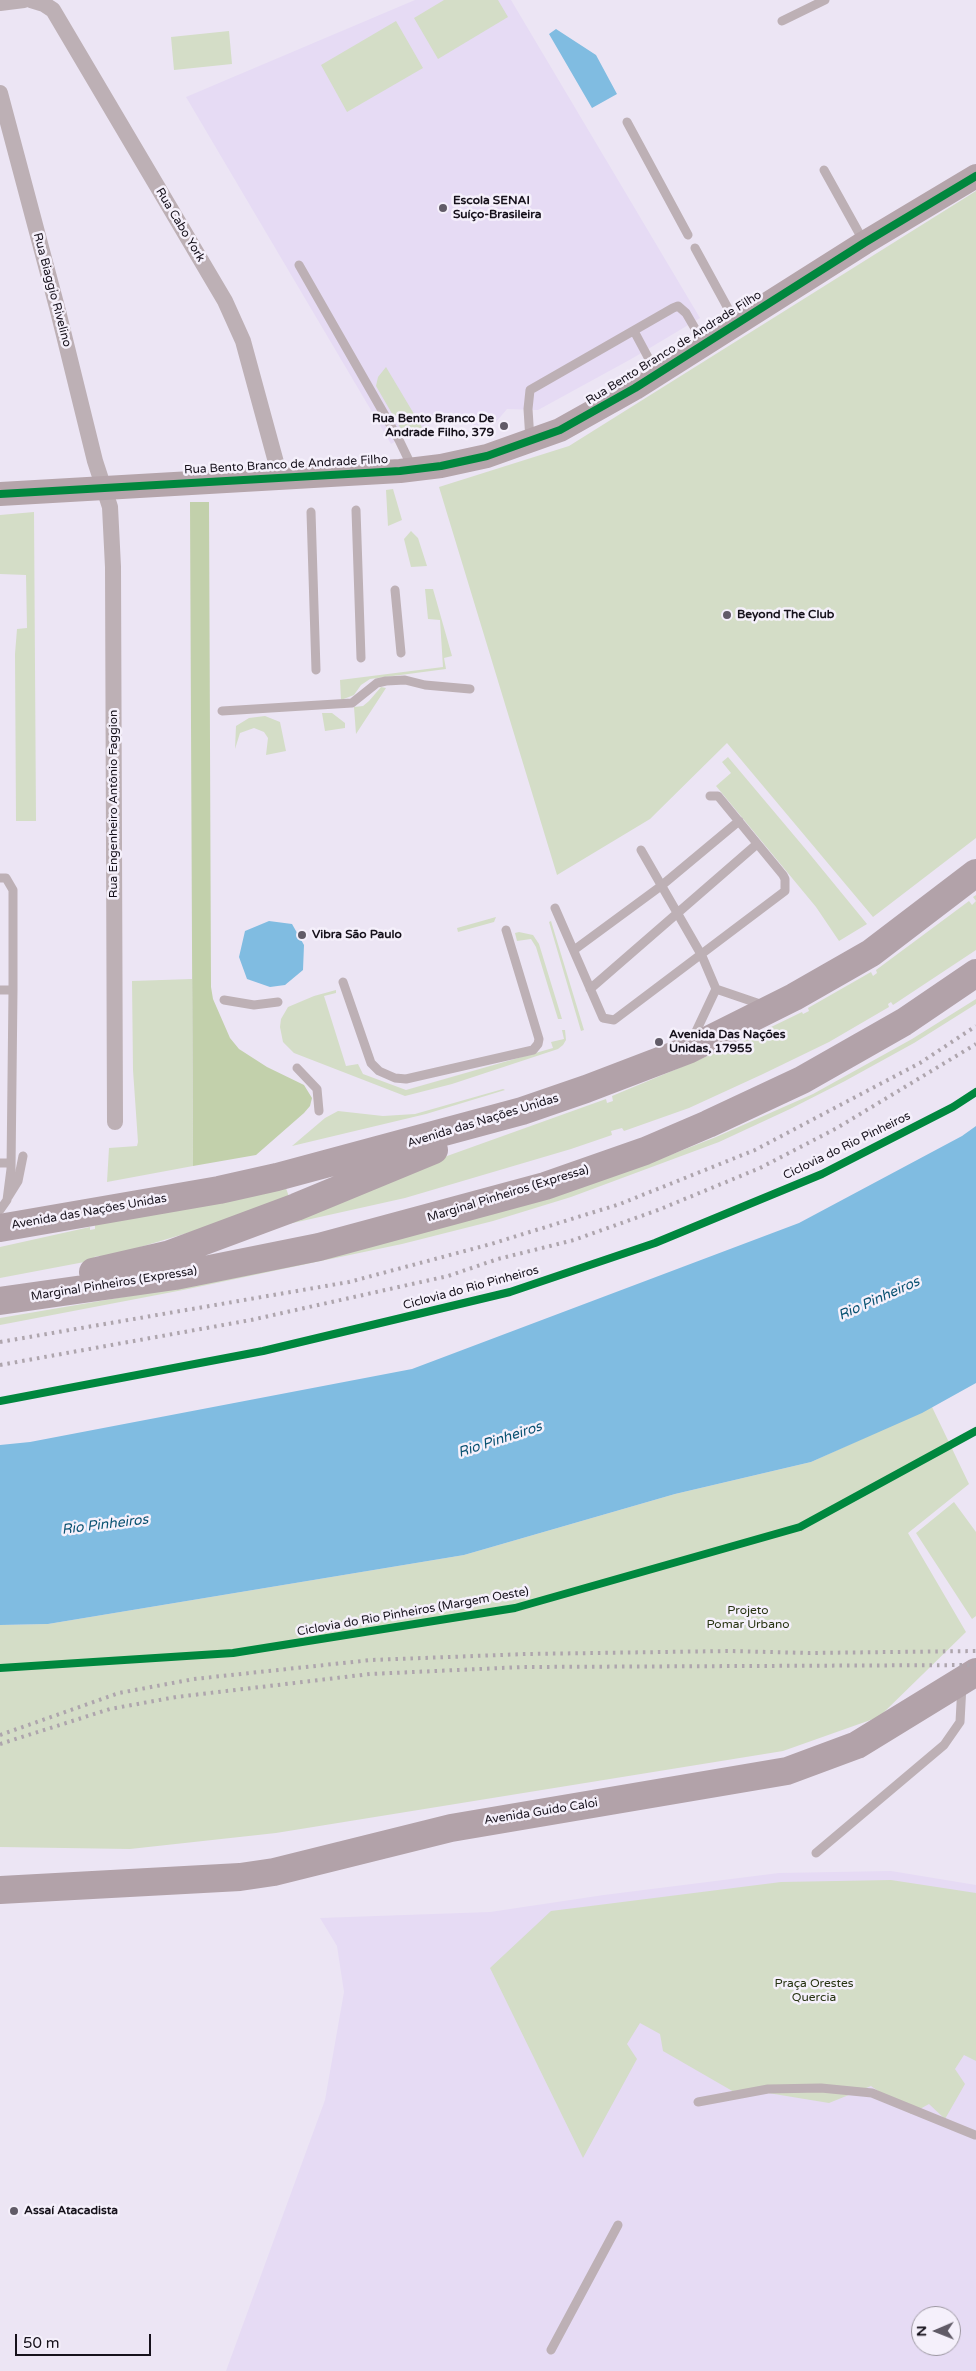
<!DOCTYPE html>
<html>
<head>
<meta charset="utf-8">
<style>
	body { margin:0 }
	#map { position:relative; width:976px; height:2371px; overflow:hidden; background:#ece5f4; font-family:"Varela Round",sans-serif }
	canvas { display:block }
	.north { position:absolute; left:911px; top:2306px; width:50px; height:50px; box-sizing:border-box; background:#f5f0fb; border:1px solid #9c97a1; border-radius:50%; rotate:269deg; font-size:14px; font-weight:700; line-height:20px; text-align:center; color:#16111b }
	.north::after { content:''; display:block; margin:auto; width:18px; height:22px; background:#615b67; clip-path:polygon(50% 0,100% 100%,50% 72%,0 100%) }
	.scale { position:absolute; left:15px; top:2334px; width:136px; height:22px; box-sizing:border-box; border:2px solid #16111b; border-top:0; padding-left:6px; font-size:15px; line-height:18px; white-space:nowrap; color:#16111b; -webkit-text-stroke:4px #f5f0fb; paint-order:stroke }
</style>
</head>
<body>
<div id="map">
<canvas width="976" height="2371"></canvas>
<div class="north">N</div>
<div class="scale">50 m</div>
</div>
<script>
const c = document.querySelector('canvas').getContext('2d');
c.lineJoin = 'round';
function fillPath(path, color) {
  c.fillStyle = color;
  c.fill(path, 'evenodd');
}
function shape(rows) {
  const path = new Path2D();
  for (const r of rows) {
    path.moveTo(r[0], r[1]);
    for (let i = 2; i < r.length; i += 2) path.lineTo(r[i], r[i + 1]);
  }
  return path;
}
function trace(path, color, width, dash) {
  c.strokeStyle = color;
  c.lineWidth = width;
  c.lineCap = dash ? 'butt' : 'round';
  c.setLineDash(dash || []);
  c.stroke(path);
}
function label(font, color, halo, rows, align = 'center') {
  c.font = font + ' "Varela Round",sans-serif';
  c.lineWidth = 5;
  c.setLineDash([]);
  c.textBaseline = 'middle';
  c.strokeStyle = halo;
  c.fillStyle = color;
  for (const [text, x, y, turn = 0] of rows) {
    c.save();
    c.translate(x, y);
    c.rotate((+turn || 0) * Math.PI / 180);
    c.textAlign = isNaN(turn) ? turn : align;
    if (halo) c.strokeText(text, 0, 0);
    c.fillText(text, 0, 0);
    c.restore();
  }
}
const built = shape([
	[415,0,511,0,700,318,633,358,538,410,507,409,496,422,484,426,471,425,451,412,420,431,418,429,391,444,186,97],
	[891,1871,976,1885,976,2371,226,2371,325,2100,344,1992,337,1946,320,1918,490,1912,604,1895,779,1873],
	[921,2316,951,2316,951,2346,921,2346]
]);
const green = shape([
	[444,0,498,0,508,17,438,59,414,18],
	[396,21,423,68,347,112,321,65],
	[229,31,232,64,174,70,171,37],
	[976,191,976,838,873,917,727,743,650,819,557,875,439,487,569,446],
	[386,367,423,429,420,431,419,429,405,436,376,386,378,377],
	[393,489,402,520,388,526,386,490],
	[34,512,36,821,16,821,15,654,17,629,27,628,26,575,0,574,0,515],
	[411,531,418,538,427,566,411,567,404,539],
	[425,589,433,589,452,656,444,658,446,669,370,679,361,685,354,695,341,700,340,680,443,667,440,620,428,619],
	[381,687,386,688,356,734,354,707,363,706,369,701],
	[322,713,332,713,345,723,345,728,325,731],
	[265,716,280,722,286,751,266,755,268,738,264,732,254,728,240,733,235,749,236,726,249,718],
	[728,757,808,852,867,924,839,941,816,907,716,786,731,773,722,762],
	[976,895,976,950,902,999,893,1005,891,1002,888,1004,889,1007,829,1042,763,1074,689,1108,624,1131,622,1128,611,1131,612,1135,571,1149,405,1198,248,1233,422,1165,606,1099,607,1103,613,1101,612,1096,734,1045,802,1012,803,1014,809,1011,808,1008,871,972,873,976,877,973,876,970,969,901,972,905,976,901,973,897],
	[496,917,494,922,458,932,457,928],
	[551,921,584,1030,581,1031,549,922],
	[519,932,533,935,539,944,562,1019,558,1019,536,947,531,939,517,941,515,933],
	[192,979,193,1166,107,1182,109,1148,137,1146,138,1142,133,1070,132,981],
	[336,990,336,993,324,996,346,1066,358,1064,363,1074,406,1090,553,1048,551,1042,564,1039,562,1030,565,1030,566,1040,563,1045,558,1049,452,1084,405,1096,294,1053,283,1042,280,1027,281,1019,288,1007,314,996],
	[976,999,976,1004,914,1043,845,1081,790,1109,719,1142,571,1197,493,1221,402,1244,183,1290,0,1325,0,1318,135,1295,642,1166,716,1137,813,1094,912,1039],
	[503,1089,505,1090,426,1114,292,1146,325,1118,338,1111,383,1116,415,1114],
	[286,1188,289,1197,221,1223,100,1259,99,1256,94,1257,95,1260,0,1278,0,1247,90,1227,90,1230,95,1229,95,1225],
	[932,1407,969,1484,908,1533,966,1632,879,1717,783,1751,276,1833,130,1849,0,1847,0,1625,48,1624,464,1555,675,1494,811,1462],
	[954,1502,976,1532,976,1616,972,1619,916,1533],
	[891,1880,976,1893,976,2061,964,2055,955,2069,965,2084,945,2119,929,2104,911,2114,871,2086,829,2103,768,2093,741,2096,663,2051,660,2034,640,2023,627,2044,637,2059,583,2158,490,1968,551,1911,781,1882]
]);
const forest = shape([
	[190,502,209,502,211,987,213,999,230,1038,239,1049,267,1067,304,1085,312,1098,310,1106,304,1113,256,1155,193,1166]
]);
const water = shape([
	[556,29,596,55,617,94,592,108,549,34],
	[269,921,292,924,304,945,303,970,285,985,270,987,247,979,239,957,245,931],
	[976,1126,976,1383,922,1413,811,1462,675,1494,464,1555,48,1624,0,1625,0,1445,30,1442,412,1369,799,1223,962,1136]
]);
const lane = shape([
	[782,21,825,0],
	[627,122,688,235],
	[824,170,864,242],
	[695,248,736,323],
	[299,265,399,440,413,469],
	[634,331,657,374],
	[530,440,528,409,530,390,673,308,678,306,686,313,704,344],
	[356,510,361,658],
	[311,512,316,670],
	[395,590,401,653],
	[222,711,352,703,377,683,386,681,405,680,425,685,470,689],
	[641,850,702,956,716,989,692,1040],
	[0,878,6,878,13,890,13,990],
	[555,908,603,1018,614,1020,785,891,785,879,783,875,718,796,710,796],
	[574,950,661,886,739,821],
	[343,982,371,1063,379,1071,395,1078,406,1079,533,1050,538,1044,539,1039,506,930],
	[590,989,757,844],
	[716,989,763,1005],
	[0,990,13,990,11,1169,7,1200,0,1210],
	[224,1000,254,1005,278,1002],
	[297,1068,317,1089,319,1111],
	[0,1163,11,1163],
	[8,1197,18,1181,23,1156],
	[816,1853,944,1745,960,1722,962,1685],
	[698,2102,768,2089,821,2088,872,2093,975,2135],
	[551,2350,618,2225]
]);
const street = shape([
	[31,0,44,4,53,10,225,301,243,341,280,477],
	[0,3,24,0],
	[0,93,58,311,95,461,110,507,113,567,115,1122]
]);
const secondary = shape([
	[0,494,400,471,441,466,487,456,560,430,635,388,864,243,976,176]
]);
const highway = shape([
	[0,1228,219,1190,277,1177,522,1111,586,1089,688,1050,794,997,871,953,976,873],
	[93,1272,167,1255,296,1207,434,1150],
	[0,1301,175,1276,319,1247,545,1186,645,1151,708,1124,802,1080,904,1022,976,973],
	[0,1890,240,1877,274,1872,451,1828,787,1771,857,1745,976,1672]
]);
const rail = shape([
	[0,1342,349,1282,491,1244,620,1204,755,1150,920,1063,976,1026],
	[0,1365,251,1320,448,1276,498,1259,574,1240,658,1210,760,1168,837,1128,976,1044],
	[0,1735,119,1693,194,1679,371,1660,526,1654,730,1651,808,1653,976,1651],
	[0,1744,110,1709,176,1697,370,1674,523,1667,976,1665]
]);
const cycleway = shape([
	[0,494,400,471,441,466,487,456,560,430,635,388,864,243,976,176],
	[0,1401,263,1351,510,1292,655,1243,822,1174,953,1107,976,1092],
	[0,1668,233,1653,515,1608,800,1527,976,1431]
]);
const markers = [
	[443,208,5,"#615b67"],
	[504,426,5,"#615b67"],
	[727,615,5,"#615b67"],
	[302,935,5,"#615b67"],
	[659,1042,5,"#615b67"],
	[14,2211,5,"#615b67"]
];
const poiNames = [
	["Escola SENAI",453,201],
	["Suíço-Brasileira",453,215],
	["Rua Bento Branco De",494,419,"right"],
	["Andrade Filho, 379",494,433,"right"],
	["Beyond The Club",737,615],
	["Vibra São Paulo",312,935],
	["Avenida Das Nações",669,1035],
	["Unidas, 17955",669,1049],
	["Assaí Atacadista",24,2211]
];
const streetNames = [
	["Rua Cabo York",180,225,59],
	["Rua Biaggio Rivelino",52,290,75],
	["Rua Bento Branco de Andrade Filho",674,348,-32],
	["Rua Bento Branco de Andrade Filho",286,465,-3],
	["Rua Engenheiro Antônio Faggion",114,804,-90],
	["Avenida das Nações Unidas",483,1121,-17],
	["Ciclovia do Rio Pinheiros",847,1146,-26],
	["Marginal Pinheiros (Expressa)",508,1194,-17],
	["Avenida das Nações Unidas",89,1212,-10],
	["Marginal Pinheiros (Expressa)",114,1284,-9],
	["Ciclovia do Rio Pinheiros",471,1288,-15],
	["Ciclovia do Rio Pinheiros (Margem Oeste)",413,1612,-10],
	["Avenida Guido Caloi",541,1812,-9]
];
const parkNames = [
	["Projeto",748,1611],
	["Pomar Urbano",748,1625],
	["Praça Orestes",814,1984],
	["Quercia",814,1998]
];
const waterNames = [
	["Rio Pinheiros",879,1299,-24],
	["Rio Pinheiros",500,1440,-18],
	["Rio Pinheiros",105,1525,-7]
];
fillPath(built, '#e6dbf4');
fillPath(green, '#d4ddc7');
fillPath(forest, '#c2d0ab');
fillPath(water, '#80bce1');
trace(lane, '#bdb0b5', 9);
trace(street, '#bdb0b5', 16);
trace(secondary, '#b5a5ab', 24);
trace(highway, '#b2a2a9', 28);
trace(rail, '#aea5ad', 4, [2.5, 5]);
trace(cycleway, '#00873e', 8);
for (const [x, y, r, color] of markers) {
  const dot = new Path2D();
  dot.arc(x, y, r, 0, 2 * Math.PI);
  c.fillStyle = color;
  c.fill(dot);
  trace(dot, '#f5f0fb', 2);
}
label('bold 12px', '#16111b', '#f5f0fb', poiNames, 'left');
label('12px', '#16111b', '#f5f0fb', streetNames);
label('12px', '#273312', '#f5f0fb', parkNames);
label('italic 14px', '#0a5272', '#f5f0fb', waterNames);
</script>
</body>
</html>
